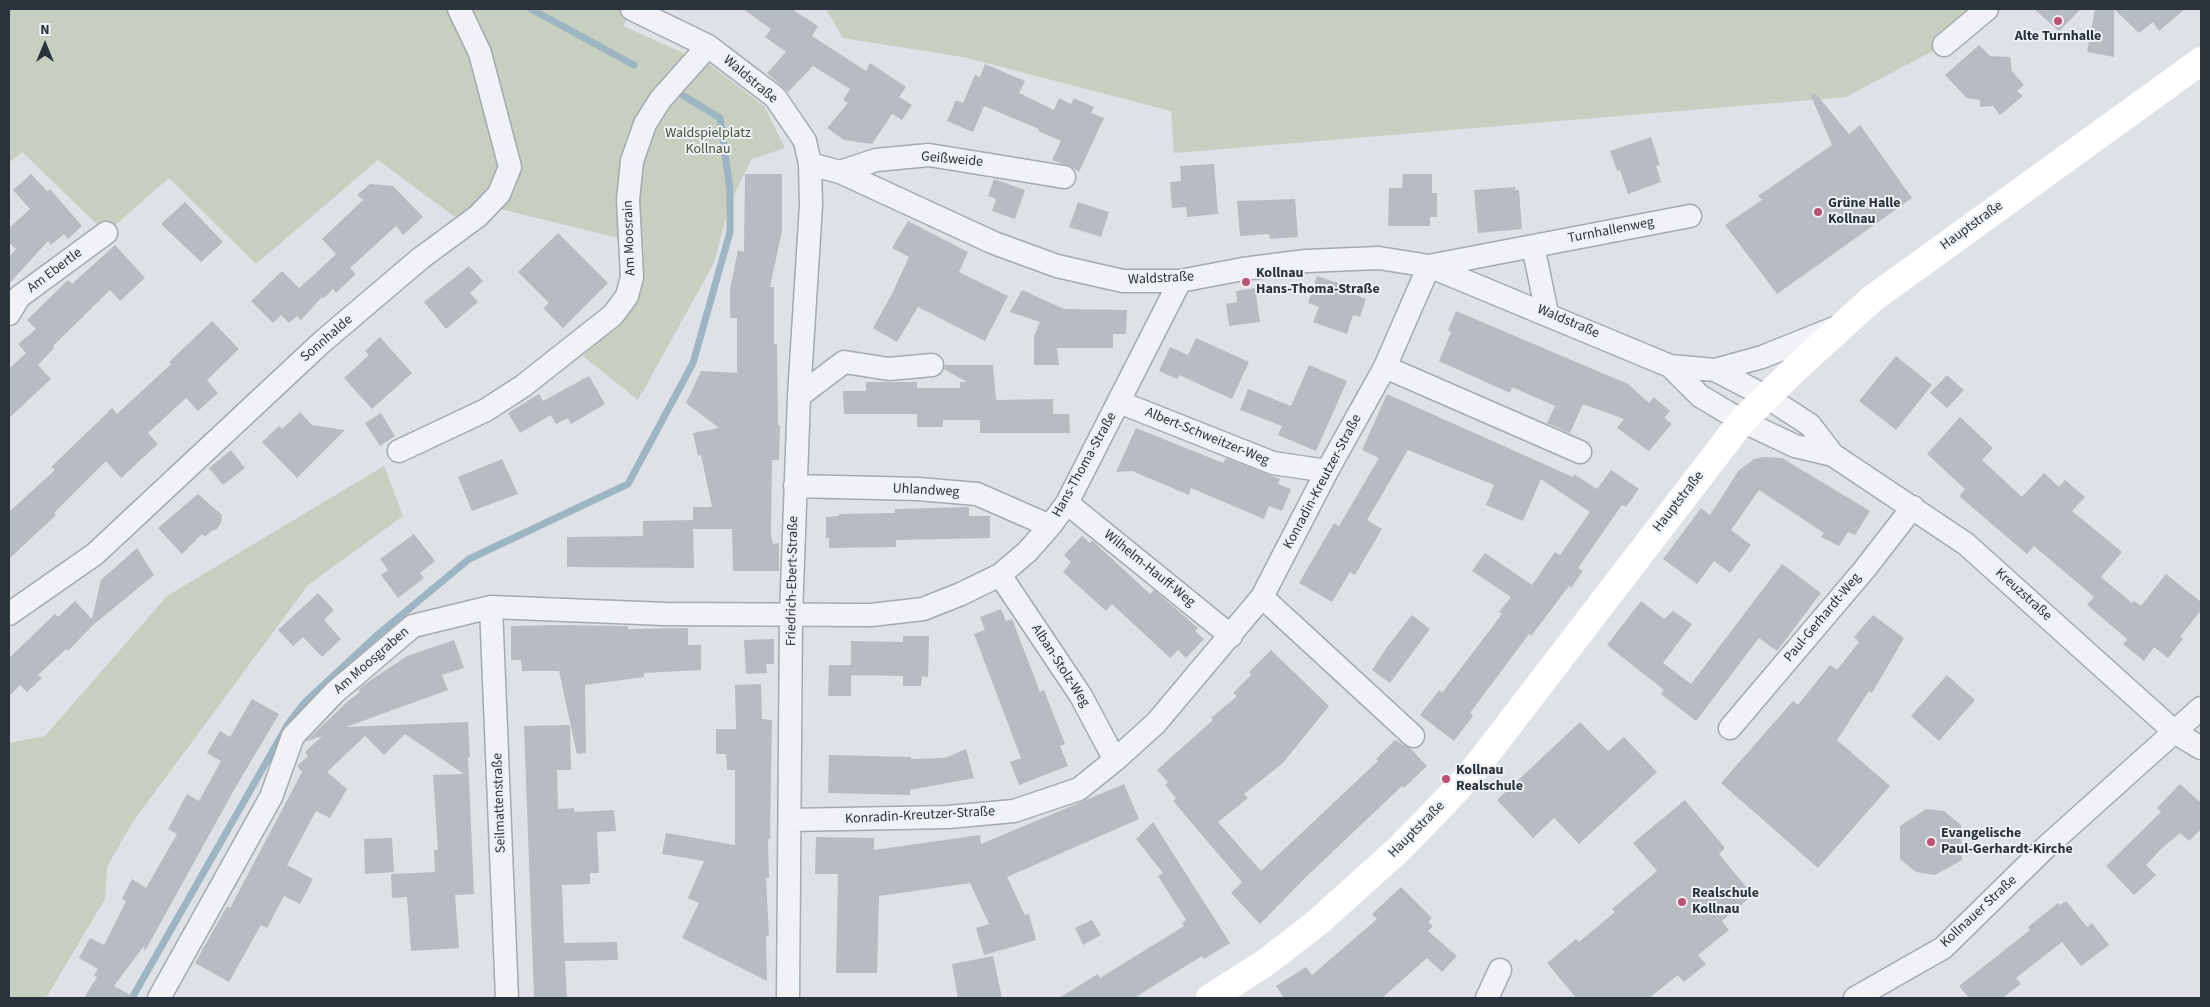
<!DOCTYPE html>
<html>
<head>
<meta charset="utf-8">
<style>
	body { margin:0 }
	#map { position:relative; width:2210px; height:1007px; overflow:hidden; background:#dee2e6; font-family:"Source Sans 3",sans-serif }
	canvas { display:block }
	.frame { position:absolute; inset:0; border:10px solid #29333b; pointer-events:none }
	.north { position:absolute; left:20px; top:20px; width:50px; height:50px; -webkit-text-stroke:4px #edf1f4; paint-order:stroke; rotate:0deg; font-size:14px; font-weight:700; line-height:20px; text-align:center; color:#29333b }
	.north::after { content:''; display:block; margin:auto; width:18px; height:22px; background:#29333b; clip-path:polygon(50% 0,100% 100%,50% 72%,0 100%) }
</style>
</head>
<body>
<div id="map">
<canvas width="2210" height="1007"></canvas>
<div class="frame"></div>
<div class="north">N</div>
</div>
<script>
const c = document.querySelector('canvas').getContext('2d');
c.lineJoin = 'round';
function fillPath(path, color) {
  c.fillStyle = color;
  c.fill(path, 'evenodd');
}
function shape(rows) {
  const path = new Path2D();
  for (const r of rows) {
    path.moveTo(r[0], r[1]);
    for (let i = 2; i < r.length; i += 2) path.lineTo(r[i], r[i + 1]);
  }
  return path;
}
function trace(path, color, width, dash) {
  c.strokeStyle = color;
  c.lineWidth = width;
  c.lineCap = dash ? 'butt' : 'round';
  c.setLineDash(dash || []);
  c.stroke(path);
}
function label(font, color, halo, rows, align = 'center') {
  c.font = font + ' "Source Sans 3",sans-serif';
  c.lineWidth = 4;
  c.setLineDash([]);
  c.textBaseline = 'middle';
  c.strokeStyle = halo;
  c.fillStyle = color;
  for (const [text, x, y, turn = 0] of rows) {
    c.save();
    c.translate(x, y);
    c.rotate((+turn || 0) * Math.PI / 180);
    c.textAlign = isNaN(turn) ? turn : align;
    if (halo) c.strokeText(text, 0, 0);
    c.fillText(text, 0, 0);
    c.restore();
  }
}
const green = shape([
	[9,9,632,9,623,26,710,65,764,106,785,148,752,159,729,205,714,263,638,400,583,356,624,316,639,297,644,278,643,244,488,206,455,217,378,160,256,264,169,178,106,233,22,152,9,163],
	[826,9,1987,9,1944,45,1846,97,1174,153,1171,111,963,57,843,38],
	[384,466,403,516,308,585,132,823,107,867,105,899,46,998,9,998,9,743,45,736,167,596]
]);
const stream = shape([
	[531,9,634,65],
	[132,998,288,724,304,703,375,637,469,559,628,484,693,363,730,232,730,189,720,118,684,96]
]);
const building = shape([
	[743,9,792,9,818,26,812,36,866,71,870,63,906,87,899,97,912,105,902,120,892,114,872,144,844,140,827,128,848,103,843,100,850,89,813,66,788,92,767,73,786,52,765,37,771,29],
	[2034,9,2081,9,2059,31],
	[2095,9,2185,9,2159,31,2153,22,2139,33,2114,9,2114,57,2087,52],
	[1979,45,1990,56,2010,57,2012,71,2024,85,2017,91,2023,96,2000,115,1993,106,1980,107,1980,100,1967,98,1945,75],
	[985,64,1025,81,1019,93,1054,110,1059,98,1071,104,1074,98,1094,107,1091,113,1104,118,1079,172,1072,167,1052,160,1061,141,1038,131,1039,129,984,106,973,132,947,121,956,100,963,103,975,75,980,77],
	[1815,93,1849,134,1860,125,1912,198,1777,294,1725,225,1762,200,1758,196,1832,145,1811,96],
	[1651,137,1660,165,1656,166,1661,182,1628,194,1620,170,1617,171,1610,151],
	[1214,164,1218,214,1187,217,1186,207,1172,208,1170,182,1181,181,1180,166],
	[31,174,47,191,50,189,82,226,68,239,64,234,51,245,48,241,9,284,9,257,16,249,9,243,9,228,30,209,13,190],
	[745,174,782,174,782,231,770,287,774,287,774,344,777,344,778,425,780,425,779,460,772,460,771,535,773,544,779,543,779,571,733,571,732,529,693,529,694,568,567,567,567,537,643,536,643,521,693,520,693,507,712,507,701,455,698,456,693,433,719,428,686,403,701,371,737,373,737,318,730,318,730,289,738,250,744,252],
	[1403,174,1432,174,1432,193,1437,193,1437,217,1430,217,1430,226,1388,226,1389,188,1402,188],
	[994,179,1025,190,1015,219,992,211,996,199,988,196],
	[370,184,393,186,423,217,403,235,396,226,350,268,356,274,336,293,333,289,324,298,322,297,301,320,297,316,289,323,281,315,273,323,251,301,282,271,299,288,316,273,336,254,322,239,363,200,357,195],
	[1515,187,1515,190,1519,190,1522,229,1478,233,1474,190],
	[1295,199,1298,237,1270,239,1269,234,1240,236,1237,201],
	[185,202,223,242,201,262,161,224],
	[1078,202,1109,212,1101,237,1069,227],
	[908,221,968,252,959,272,1008,296,985,341,918,307,897,342,873,328,892,294,909,257,892,248],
	[558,233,608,283,563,328,543,308,549,303,518,272],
	[115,245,145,278,120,301,110,290,53,346,54,348,38,365,51,379,9,418,9,369,26,353,18,344,36,329,27,320,68,280,72,284],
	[469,266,483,281,470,293,478,302,446,329,424,302],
	[1317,276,1347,286,1345,291,1366,299,1360,317,1353,315,1347,334,1313,322,1319,307,1308,303],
	[1255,288,1260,322,1229,326,1226,304,1237,302,1236,291],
	[1022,290,1064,309,1127,310,1126,334,1113,334,1113,348,1057,348,1059,365,1034,365,1034,336,1040,322,1010,312],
	[1456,311,1628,384,1649,403,1654,397,1670,411,1664,418,1672,424,1649,451,1617,428,1624,419,1583,404,1570,433,1547,423,1555,406,1512,387,1510,393,1439,361,1451,332,1448,330],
	[212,321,239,349,207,380,218,393,198,411,186,398,148,433,158,444,121,478,106,461,54,513,56,515,9,559,9,512,55,470,51,467,104,416,112,408,117,414,171,364,169,362],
	[380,337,412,373,372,409,344,378,369,355,365,351],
	[1196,338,1249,362,1232,399,1179,375,1177,379,1159,371,1170,347,1188,355],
	[1896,356,1932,385,1896,430,1859,401],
	[945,365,993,365,996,400,1053,399,1053,414,1069,414,1070,433,980,433,980,420,943,420,943,427,917,427,917,414,844,414,843,391,866,391,866,382,917,382,917,388,960,388,960,382,967,382,944,369],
	[1309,365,1347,381,1316,451,1278,435,1282,426,1240,410,1248,389,1291,406],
	[1947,375,1964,390,1947,408,1930,393],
	[589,376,605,404,571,424,568,418,556,424,543,401],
	[539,394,551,415,520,433,508,413],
	[1387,394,1573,477,1574,474,1597,489,1611,470,1639,489,1626,507,1622,505,1578,568,1583,571,1571,588,1569,586,1531,636,1529,634,1470,713,1473,716,1454,741,1420,715,1439,690,1442,693,1502,614,1499,612,1511,597,1472,571,1485,553,1532,585,1555,552,1560,555,1590,512,1541,479,1523,521,1486,505,1494,485,1408,450,1367,520,1382,529,1355,575,1350,572,1332,602,1299,583,1334,523,1339,526,1379,458,1362,450],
	[300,412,312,425,345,430,297,478,262,442,279,426,282,429],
	[381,413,395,436,380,446,365,423],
	[1960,417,1993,448,1982,460,2022,497,2044,473,2059,487,2065,480,2085,497,2072,511,2122,552,2101,577,2132,603,2134,601,2141,606,2166,574,2201,602,2201,610,2180,637,2183,639,2168,658,2154,647,2144,661,2123,644,2127,639,2087,605,2094,597,2034,546,2027,554,1959,496,1965,489,1927,454],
	[1136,428,1223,463,1226,458,1280,479,1278,484,1291,489,1282,511,1269,506,1264,519,1191,488,1189,495,1132,471,1116,472],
	[231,450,245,468,223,485,209,468],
	[1764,457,1782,458,1870,511,1855,535,1848,532,1839,546,1821,537,1824,533,1759,490,1731,530,1751,545,1730,573,1714,561,1697,584,1663,559,1701,508,1710,515,1739,470,1754,459],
	[502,459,518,494,472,511,458,477],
	[198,494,222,515,221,523,217,529,211,531,205,537,202,534,182,554,158,528],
	[969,507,969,516,990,516,990,538,896,540,896,547,829,548,829,538,826,538,826,517,839,516,839,514,895,513,895,509],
	[414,534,435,561,420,573,424,578,398,598,381,575,388,570,380,559],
	[1082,536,1090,543,1092,540,1095,543,1150,594,1154,590,1198,628,1195,631,1204,639,1186,658,1178,650,1170,658,1112,604,1106,611,1063,572,1071,562,1064,555],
	[137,548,154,575,93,625,68,651,66,649,38,675,42,678,27,692,20,685,9,696,9,658,55,614,58,617,75,601,92,619,101,580],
	[1782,564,1821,593,1777,651,1759,638,1696,721,1661,694,1664,690,1607,645,1641,601,1664,619,1673,611,1692,624,1663,663,1691,684],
	[318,593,334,610,324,620,341,639,322,657,303,637,293,646,278,630],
	[1001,609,1006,621,1012,619,1040,692,1044,690,1065,744,1060,746,1068,766,1019,785,1010,762,1021,758,974,634,985,630,980,617],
	[1412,615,1430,629,1390,683,1372,670,1387,647],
	[1873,615,1904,638,1872,693,1869,691,1837,740,1890,786,1818,868,1721,783,1793,701,1798,705,1830,665,1837,670,1859,642,1854,637],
	[558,625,628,626,628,629,688,628,688,645,701,645,701,670,644,673,644,677,585,685,586,753,577,754,559,671,522,671,521,660,511,660,511,626],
	[903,636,929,636,928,677,922,676,921,686,903,686,903,676,851,675,851,641,903,642],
	[774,639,774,664,766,664,767,673,746,674,744,640],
	[454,640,464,668,442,675,448,690,346,727,468,722,470,757,468,757,474,894,455,895,459,948,411,951,407,897,392,898,391,874,435,872,434,850,438,850,433,775,464,774,405,734,384,755,365,736,327,772,347,789,330,818,316,811,287,865,313,879,300,904,284,896,267,928,261,925,229,982,195,963,227,906,230,908,302,772,297,766,308,756,305,752,322,736,305,742,348,701,360,692,358,690,365,684,407,656],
	[1271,650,1329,706,1283,763,1244,794,1248,798,1218,822,1261,871,1378,761,1376,759,1395,740,1411,749,1427,766,1404,788,1402,786,1306,877,1260,924,1231,893,1242,882,1173,801,1176,798,1165,785,1168,782,1157,770,1213,720,1211,718,1237,696,1233,693,1251,675,1249,672],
	[829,665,851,665,851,696,828,696],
	[1947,675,1975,700,1939,741,1911,716],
	[761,684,762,719,772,720,770,839,768,839,769,878,766,878,769,936,766,936,767,981,682,938,699,903,688,898,704,861,662,854,666,833,735,845,735,770,727,770,726,754,716,754,716,729,736,729,735,685],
	[252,699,279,714,234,790,145,951,144,946,114,986,136,998,84,998,97,977,94,975,98,969,79,958,90,938,104,945,126,901,122,899,132,879,146,888,177,834,168,829,187,794,199,801,221,761,207,753,220,731,230,737],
	[1580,722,1608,751,1624,737,1657,772,1579,844,1554,818,1533,838,1497,800],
	[570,725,571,770,557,770,558,809,574,808,575,812,614,810,616,831,597,832,599,873,590,873,590,884,562,885,564,943,617,942,618,960,565,961,567,998,534,998,524,726],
	[966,749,974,778,910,790,910,795,828,793,829,755,911,757,911,759,945,758],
	[1124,784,1139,819,1007,877,1025,915,1029,914,1036,940,984,955,976,928,989,924,970,883,879,896,877,973,836,973,838,874,815,874,816,837,874,838,874,850,980,835,981,844],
	[2180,784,2201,803,2201,829,2189,841,2180,833,2162,848,2146,865,2156,875,2134,895,2106,866,2161,812,2157,808],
	[1685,800,1725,848,1719,854,1753,895,1722,921,1729,930,1698,955,1706,964,1684,982,1678,975,1649,998,1576,998,1547,963,1576,939,1579,942,1615,912,1612,909,1657,871,1633,843],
	[1926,809,1944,811,1961,825,1962,860,1935,875,1916,872,1900,859,1900,826],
	[1153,822,1230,943,1204,959,1202,956,1134,998,1059,998,1098,974,1100,978,1184,926,1182,923,1186,920,1158,876,1163,873,1136,839],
	[392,838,394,872,365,874,364,839],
	[1401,887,1432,918,1428,922,1433,926,1428,931,1457,956,1442,972,1427,958,1382,998,1284,998,1276,986,1306,967,1312,975,1377,919,1372,914],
	[2066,901,2087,927,2092,923,2109,945,2081,966,2062,942,2016,978,2021,984,2002,998,1969,998,1959,986,2030,930,2028,927,2058,903,2060,905],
	[1092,920,1101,935,1083,945,1075,928],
	[993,956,1002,998,958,998,952,964]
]);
const street = shape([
	[632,9,708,46,775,97,805,141,810,164,811,205,799,396,791,616,788,998],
	[1944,45,1987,9],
	[810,164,840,172,994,243,1057,266,1123,281,1180,281,1243,269,1306,261,1379,258,1429,266,1670,366,1715,370,1762,357,1837,327],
	[840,172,876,160,929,155,1064,177],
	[1533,246,1547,313],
	[1429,266,1690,216],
	[9,314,19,297,106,233],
	[1670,366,1700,396,1742,421,1795,446,1833,455],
	[1385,367,1580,452],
	[1715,370,1767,397,1810,425,1833,455,1966,544,2176,733,2201,748],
	[799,396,844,362,889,369,932,365],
	[1119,402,1273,463,1327,471],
	[399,451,486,410,523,386,613,315,627,296,632,277,628,200,632,161,645,124,660,100,708,46],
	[795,486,918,489,977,494,1050,526],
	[1067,503,1231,636],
	[1000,575,1081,696,1115,760],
	[1262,597,1413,736],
	[491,607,507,998],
	[9,614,95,554,322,342,421,258,478,216,499,194,510,167,480,53,459,9],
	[1730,728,1864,570,1913,507],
	[790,820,948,817,1014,811,1079,789,1115,760,1156,723,1262,597,1327,471,1385,367,1429,266],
	[159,998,271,797,293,736,335,692,413,626,491,607,665,614,871,615,923,609,961,594,1000,575,1027,552,1050,526,1067,503,1180,281],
	[1487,998,1500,970],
	[1855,998,1943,948,2046,847,2201,708]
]);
const secondary = shape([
	[1210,998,1265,963,1318,922,1399,849,1438,809,1471,774,1742,421,1795,369,1872,299,2201,61]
]);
const markers = [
	[2058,21,5,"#bd5174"],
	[1818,212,5,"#bd5174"],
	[1246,282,5,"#bd5174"],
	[1446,779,5,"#bd5174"],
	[1931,842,5,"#bd5174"],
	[1682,902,5,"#bd5174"]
];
const poiNames = [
	["Alte Turnhalle",2058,37,"center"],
	["Grüne Halle",1828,204],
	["Kollnau",1828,220],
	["Kollnau",1256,274],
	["Hans-Thoma-Straße",1256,290],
	["Kollnau",1456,771],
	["Realschule",1456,787],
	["Evangelische",1941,834],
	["Paul-Gerhardt-Kirche",1941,850],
	["Realschule",1692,894],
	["Kollnau",1692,910]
];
const streetNames = [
	["Waldstraße",750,80,40],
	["Geißweide",952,160,5],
	["Hauptstraße",1972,226,-36],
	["Turnhallenweg",1611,231,-11],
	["Am Moosrain",630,238,-92],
	["Am Ebertle",55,271,-37],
	["Waldstraße",1161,279,-3],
	["Waldstraße",1568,322,23],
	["Sonnhalde",327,339,-41],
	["Albert-Schweitzer-Weg",1207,437,22],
	["Hans-Thoma-Straße",1085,465,-61],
	["Konradin-Kreutzer-Straße",1323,482,-62],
	["Uhlandweg",926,491,3],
	["Hauptstraße",1679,502,-52],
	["Wilhelm-Hauff-Weg",1149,569,39],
	["Friedrich-Ebert-Straße",793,581,-89],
	["Kreuzstraße",2023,595,42],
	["Paul-Gerhardt-Weg",1823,618,-50],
	["Am Moosgraben",372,661,-41],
	["Alban-Stolz-Weg",1060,666,57],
	["Seilmattenstraße",500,803,-92],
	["Konradin-Kreutzer-Straße",920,816,-3],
	["Hauptstraße",1417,830,-45],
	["Kollnauer Straße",1979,912,-43]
];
const parkNames = [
	["Waldspielplatz",708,134],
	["Kollnau",708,150]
];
fillPath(green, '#c6cfc0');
trace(stream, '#9db5c2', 7);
fillPath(building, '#b6bcc2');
trace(street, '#a4aaaf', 25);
trace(street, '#f0f2f5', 22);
trace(secondary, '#fff', 28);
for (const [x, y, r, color] of markers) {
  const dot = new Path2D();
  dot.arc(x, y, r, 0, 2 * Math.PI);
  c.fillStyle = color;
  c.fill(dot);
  trace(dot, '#edf1f4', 2);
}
label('bold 14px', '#29333b', '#edf1f4', poiNames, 'left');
label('14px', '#29333b', '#edf1f4', streetNames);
label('14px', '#435538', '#edf1f4', parkNames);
</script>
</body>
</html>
